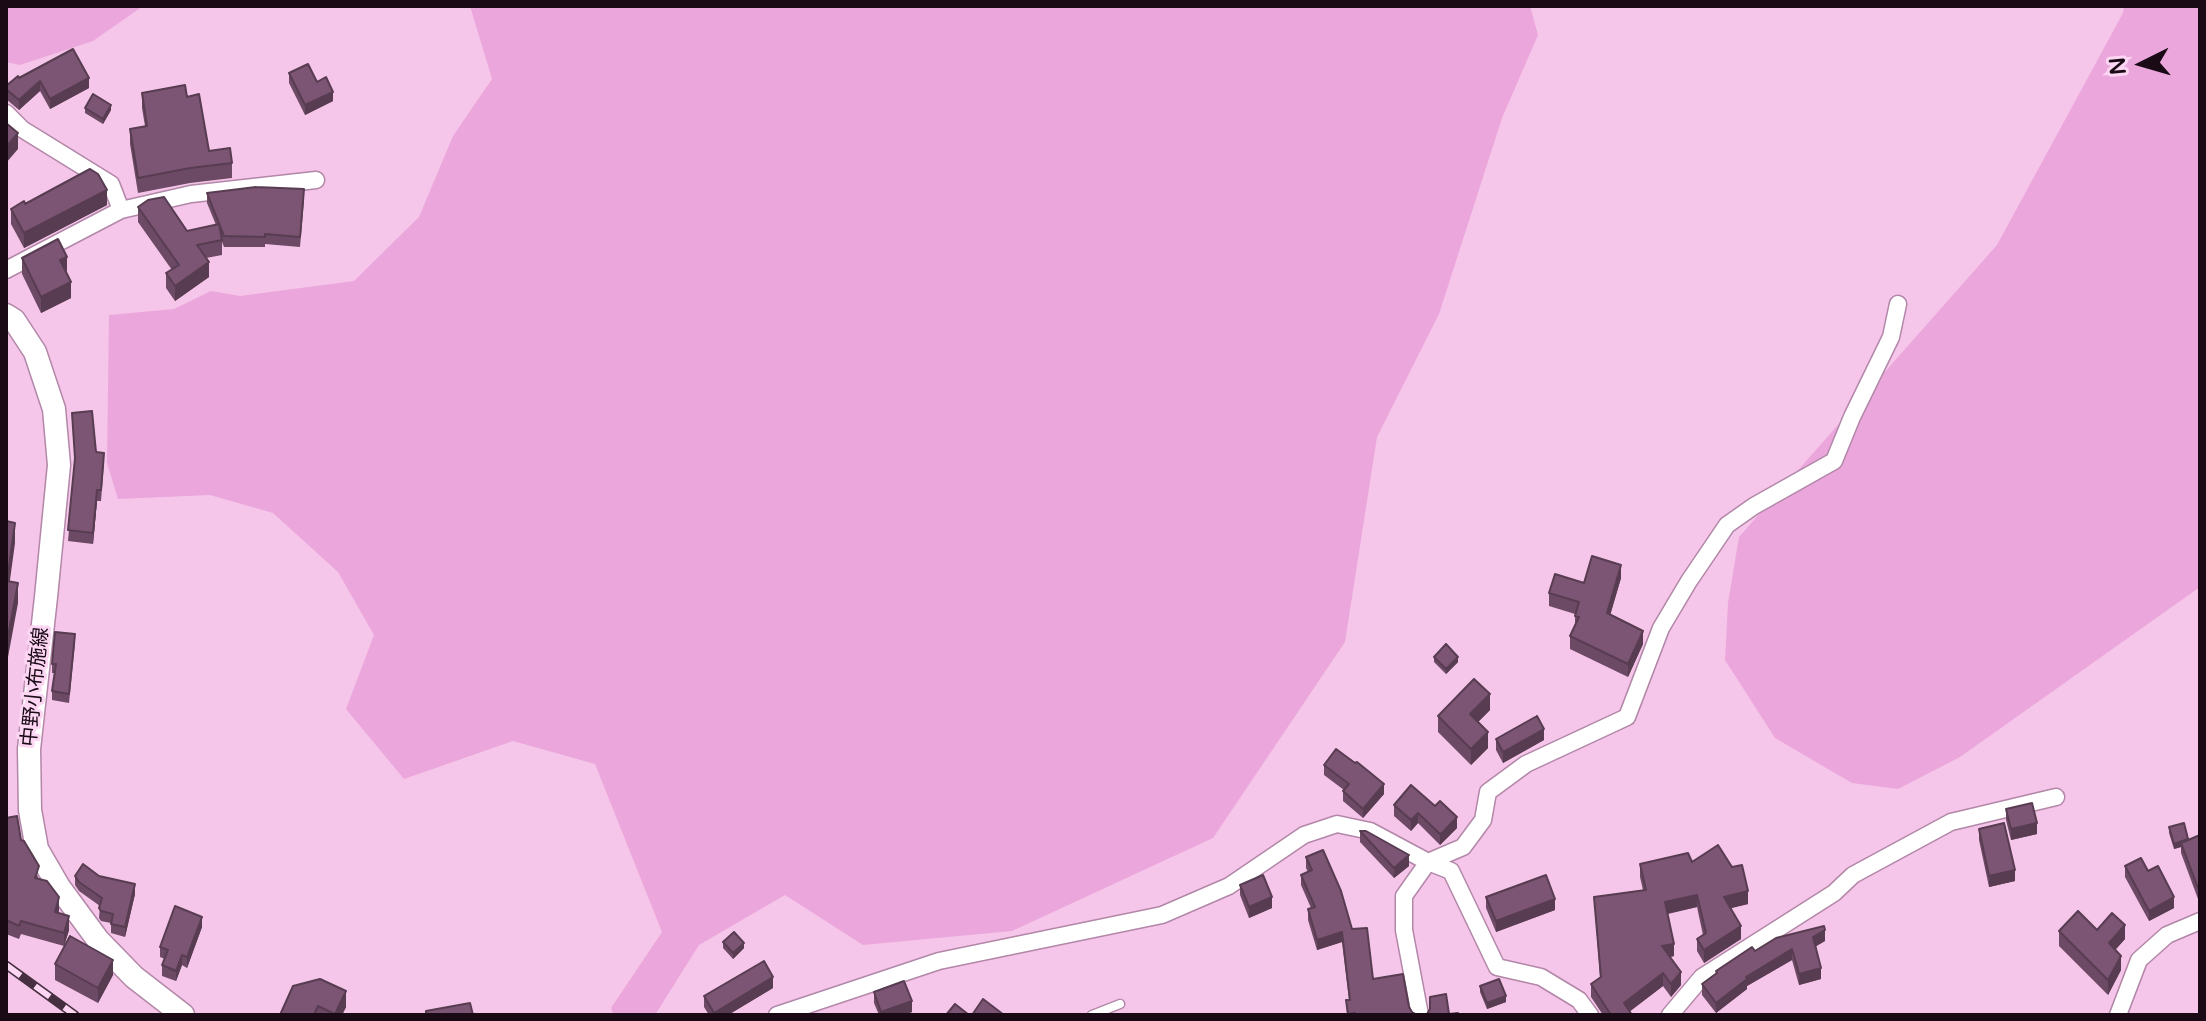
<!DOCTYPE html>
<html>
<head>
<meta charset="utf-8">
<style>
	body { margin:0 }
	#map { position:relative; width:2206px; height:1021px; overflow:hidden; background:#f5c6e9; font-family:"Varela Round",sans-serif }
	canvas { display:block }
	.frame { position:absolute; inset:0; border:8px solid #190a16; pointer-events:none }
	.north { position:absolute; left:2102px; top:24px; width:80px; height:80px; -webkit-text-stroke:6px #fcd6f3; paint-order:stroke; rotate:265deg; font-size:22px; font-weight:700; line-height:32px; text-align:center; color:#190a16 }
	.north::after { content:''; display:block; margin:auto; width:28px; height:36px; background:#190a16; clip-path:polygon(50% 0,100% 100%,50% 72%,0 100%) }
</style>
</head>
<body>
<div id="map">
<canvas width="2206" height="1021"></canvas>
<div class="frame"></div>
<div class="north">N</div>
</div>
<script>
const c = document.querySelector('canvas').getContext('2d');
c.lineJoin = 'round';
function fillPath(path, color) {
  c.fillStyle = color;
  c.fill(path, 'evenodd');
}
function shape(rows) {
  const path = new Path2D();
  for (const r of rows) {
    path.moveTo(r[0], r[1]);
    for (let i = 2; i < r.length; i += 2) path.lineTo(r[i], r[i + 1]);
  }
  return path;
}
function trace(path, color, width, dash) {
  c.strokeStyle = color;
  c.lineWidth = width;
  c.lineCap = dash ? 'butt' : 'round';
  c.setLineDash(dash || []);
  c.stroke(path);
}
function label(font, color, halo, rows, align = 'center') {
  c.font = font + ' "Varela Round","Noto Sans JP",sans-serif';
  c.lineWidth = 6;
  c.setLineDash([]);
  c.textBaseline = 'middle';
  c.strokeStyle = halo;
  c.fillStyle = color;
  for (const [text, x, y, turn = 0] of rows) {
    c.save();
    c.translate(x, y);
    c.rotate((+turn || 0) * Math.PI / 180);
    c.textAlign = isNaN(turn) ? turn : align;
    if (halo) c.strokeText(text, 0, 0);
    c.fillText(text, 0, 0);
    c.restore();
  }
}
const green = shape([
	[6,6,143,6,93,41,20,65,6,62],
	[470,6,1530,6,1538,35,1502,118,1439,314,1377,437,1345,642,1213,838,1012,931,863,945,785,895,699,945,655,1015,614,1015,611,1008,662,932,595,764,513,741,404,779,346,709,374,635,338,572,273,513,210,495,118,499,107,463,109,315,174,309,211,291,240,296,354,281,419,217,453,136,492,79],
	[2124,6,2200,6,2200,587,1960,757,1898,789,1852,783,1775,738,1725,660,1728,603,1739,537,1997,245,2123,13]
]);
const lane = shape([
	[1092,1015,1120,1004]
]);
const street = shape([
	[6,113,22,129,111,184,121,210],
	[6,270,121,210,191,194,316,180],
	[777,1015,939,961,1162,915,1229,886,1304,835,1337,824,1370,831,1428,862,1451,871,1497,967,1541,977,1579,1000,1590,1015],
	[1420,1015,1404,930,1404,896,1428,862,1463,847,1483,820,1488,792,1526,764,1627,717,1661,628,1689,581,1727,525,1754,506,1834,461,1852,417,1891,337,1898,304],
	[1670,1015,1702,977,1834,893,1853,875,1951,822,2056,797],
	[2118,1015,2139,960,2167,935,2200,921]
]);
const secondary = shape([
	[6,315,14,320,35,352,54,409,59,465,46,597,29,749,30,810,37,849,59,887,98,940,134,977,183,1015]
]);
const rail = shape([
	[6,965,75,1015]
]);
const wall = shape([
	[289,73,317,82,333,101,305,115,289,83],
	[19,78,89,88,50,109,40,91,19,110,6,99,6,86],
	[142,93,187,97,209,151,232,163,232,178,190,183,138,193,130,144,130,129,145,126,142,108],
	[85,108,111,110,103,124,85,113],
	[207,193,304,200,300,247,265,244,265,247,224,247,222,242,222,255,206,258,209,277,175,301,166,288,166,273,172,270,138,222,138,207,187,231,216,225,207,203],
	[25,204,107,205,24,248,11,224,11,209],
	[22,258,67,273,71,298,41,313,22,274],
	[72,413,104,463,101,501,97,501,93,544,68,541,75,463],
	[1621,578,1610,615,1643,644,1628,677,1570,649,1570,636,1575,626,1575,614,1549,606,1549,593,1584,583],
	[75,643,69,703,52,700,52,691,55,673,52,673,52,664],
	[1434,657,1458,662,1446,674,1434,662],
	[1490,710,1478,722,1488,748,1471,765,1438,732,1438,716],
	[1496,739,1544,740,1503,763,1496,750],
	[1324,765,1384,794,1363,818,1343,801,1343,791,1344,790,1324,775],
	[1394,805,1435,806,1457,828,1440,845,1418,823,1411,831,1394,816],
	[2006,809,2037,834,2011,840,2006,820],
	[6,818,21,840,39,879,59,910,58,913,69,930,64,946,21,934,19,939,6,934],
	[2169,827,2188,840,2200,835,2200,898,2198,899,2181,853,2181,847,2174,849,2169,833],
	[1979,829,2015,881,1989,887,1979,840],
	[1360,831,1409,866,1394,878,1360,842],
	[1306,857,1352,929,1373,979,1409,1007,1412,1012,1417,1015,1347,1015,1346,1000,1349,1000,1342,942,1317,950,1308,920,1308,909,1311,908,1301,885,1301,875,1308,872,1306,868],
	[1692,862,1748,904,1730,908,1741,939,1704,963,1697,951,1697,939,1703,935,1697,907,1668,914,1674,956,1670,957,1681,985,1671,997,1663,986,1629,1012,1632,1015,1603,1015,1591,997,1591,984,1600,978,1594,897,1643,890,1640,877,1640,864],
	[2125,866,2148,871,2174,908,2149,921,2125,877],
	[75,876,99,876,135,894,125,937,111,933,111,923,101,921,99,918,100,906,79,891,75,885],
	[1240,885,1272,908,1249,918,1240,895],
	[1486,897,1555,910,1496,932,1486,908],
	[202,927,187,968,182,965,176,981,162,976,162,965,165,959,160,957,160,947],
	[2097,930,2125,939,2115,950,2121,970,2108,995,2059,946,2059,931],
	[1825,941,1816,946,1821,979,1799,985,1792,960,1747,986,1747,989,1716,1013,1702,995,1702,984,1716,973,1716,971,1755,951],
	[723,942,744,948,733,959,723,948],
	[55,964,113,975,98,1003,55,980],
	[293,986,346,1007,342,1015,280,1015],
	[1480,986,1506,1002,1487,1009,1480,992],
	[773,988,728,1015,709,1015,704,1007,704,996],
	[874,992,912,1012,903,1015,879,1015,874,1003]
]);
const shadedWall = shape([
	[89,78,89,88,50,109,50,99],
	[40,81,40,91,19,110,19,100],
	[333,92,333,101,305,115,305,105],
	[111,105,111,110,103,124,103,119],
	[18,133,18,149,6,163,6,147],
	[107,190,107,205,24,248,24,233],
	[67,257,67,273,60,260],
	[209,262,209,277,175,301,175,286],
	[71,282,71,298,41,313,41,297],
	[97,490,97,501,93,544,93,533],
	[15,523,15,543,7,602,7,581],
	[1621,565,1621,578,1607,626,1607,613],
	[18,583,18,603,6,668,6,647],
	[1643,631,1643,644,1628,677,1628,664],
	[1458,657,1458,662,1446,674,1446,669],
	[1490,694,1490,710,1470,730,1470,714],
	[1544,729,1544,740,1503,763,1503,752],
	[1488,732,1488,748,1471,765,1471,749],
	[1384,784,1384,794,1363,818,1363,809],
	[1418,813,1418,823,1411,831,1411,820],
	[1457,817,1457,828,1440,845,1440,834],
	[2037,823,2037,834,2011,840,2011,829],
	[2188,839,2181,843,2181,847,2174,849,2174,844],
	[1409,855,1409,866,1394,878,1394,868],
	[2015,870,2015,881,1989,887,1989,876],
	[135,884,135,894,125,937,125,927],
	[1748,891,1748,904,1724,910,1724,897],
	[1697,895,1697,907,1665,914,1665,902],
	[59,897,59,910,55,926,55,912],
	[1272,897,1272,908,1249,918,1249,907],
	[2174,897,2174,908,2149,921,2149,911],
	[1555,899,1555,910,1496,932,1496,921],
	[69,916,69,930,64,946,64,933],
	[202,917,202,927,187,968,187,957],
	[2125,925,2125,939,2109,957,2109,943],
	[1741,926,1741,939,1704,963,1704,950],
	[1825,930,1825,941,1813,948,1813,937],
	[1342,932,1342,942,1317,950,1317,940],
	[744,943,744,948,733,959,733,953],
	[1674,944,1674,956,1662,959,1662,946],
	[1792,949,1792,960,1747,986,1747,989,1716,1013,1716,1003,1746,977],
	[182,955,182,965,176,981,176,971],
	[2121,956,2121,970,2108,995,2108,980],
	[113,960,113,975,98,1003,98,988],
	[1821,968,1821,979,1799,985,1799,974],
	[1681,972,1681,985,1671,997,1671,984],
	[1663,973,1663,986,1625,1015,1624,1003],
	[773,977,773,988,728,1015,714,1015,714,1013],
	[346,991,346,1007,342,1015,335,1015],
	[1506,996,1506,1002,1487,1009,1487,1003],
	[912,1001,912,1012,903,1015,881,1015,881,1012]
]);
const building = shape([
	[73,49,89,78,50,99,40,81,19,100,6,89,6,86,18,76,19,78,73,49],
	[308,64,317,82,326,77,333,92,305,105,289,73,308,64],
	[185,85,187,97,199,94,209,151,230,148,232,163,190,168,138,178,130,129,147,126,142,93,185,85],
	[93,94,111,105,103,119,85,108,93,94],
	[6,123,18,133,6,147,6,123],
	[90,169,98,174,107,190,24,233,11,209,24,201,25,204,90,169],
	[256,187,304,189,300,237,265,234,265,237,224,236,207,193,256,187],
	[164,197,187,231,219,224,222,240,197,245,209,262,175,286,166,273,179,265,138,207,148,200,164,197],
	[58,239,67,257,60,260,71,282,41,297,22,258,58,239],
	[92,411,96,452,104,453,101,490,97,490,93,533,68,530,75,458,72,413,92,411],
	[6,521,15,523,7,581,18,583,6,647,6,521],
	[1592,556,1621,565,1607,613,1643,631,1628,664,1570,636,1579,617,1575,616,1579,602,1549,593,1555,574,1584,583,1592,556],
	[55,632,75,634,69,694,52,691,56,664,52,664,55,632],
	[1446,644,1458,657,1446,669,1434,657,1446,644],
	[1474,679,1490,694,1470,714,1488,732,1471,749,1438,716,1474,679],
	[1537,716,1544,729,1503,752,1496,739,1537,716],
	[1336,749,1355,763,1357,762,1384,784,1363,809,1343,791,1349,784,1324,765,1336,749],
	[1411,785,1435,806,1440,801,1457,817,1442,833,1440,834,1418,813,1411,820,1394,805,1411,785],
	[2032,803,2037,823,2011,829,2006,809,2032,803],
	[17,816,21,840,24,841,39,866,35,878,47,881,59,897,55,912,69,916,64,933,21,921,19,926,6,920,6,818,17,816],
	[2004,823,2015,870,1989,876,1979,829,2004,823],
	[2184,823,2188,839,2174,844,2169,827,2184,823],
	[1360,831,1366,831,1409,855,1394,868,1360,831],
	[2200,835,2200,888,2198,888,2181,843,2200,835],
	[1718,845,1732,867,1742,865,1748,891,1724,897,1741,926,1704,950,1697,939,1706,933,1697,895,1665,902,1674,944,1662,946,1681,972,1671,984,1663,973,1624,1003,1632,1015,1611,1015,1591,984,1601,977,1594,897,1646,890,1640,864,1688,853,1692,862,1718,845],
	[1323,850,1341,891,1352,929,1367,928,1373,979,1403,974,1409,1007,1412,1012,1417,1015,1355,1015,1355,1013,1348,1014,1346,1000,1350,1000,1342,932,1317,940,1308,909,1315,907,1301,875,1312,870,1306,857,1323,850],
	[2141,858,2148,871,2158,866,2174,897,2149,911,2125,866,2141,858],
	[83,864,99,876,135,884,125,927,111,924,113,914,101,911,99,908,102,898,79,882,75,876,83,864],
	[1263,875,1272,897,1249,907,1240,885,1263,875],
	[1546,875,1555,899,1496,921,1486,897,1546,875],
	[175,906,202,917,187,957,182,955,176,971,162,965,168,950,160,947,175,906],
	[2078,911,2097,930,2112,913,2125,925,2109,943,2121,956,2108,980,2059,931,2078,911],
	[1824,926,1825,930,1813,937,1821,968,1799,974,1792,949,1746,977,1747,979,1716,1003,1702,984,1717,973,1716,971,1752,947,1755,951,1776,938,1824,926],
	[734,932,744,943,733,953,723,942,734,932],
	[70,936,113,960,98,988,55,964,70,936],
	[764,961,773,977,714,1013,704,996,764,961],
	[320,979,346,991,335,1014,318,1006,314,1015,280,1015,293,986,320,979],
	[1499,979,1506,996,1487,1003,1480,986,1499,979],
	[904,981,912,1001,881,1012,874,992,904,981],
	[1446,994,1449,1014,1458,1013,1458,1015,1419,1015,1427,1014,1430,1009,1430,997,1446,994],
	[983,999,1004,1015,972,1015,983,999],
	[470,1003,473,1015,426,1015,426,1011,470,1003],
	[955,1004,969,1015,946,1015,955,1004]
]);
const streetNames = [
	["中野小布施線",36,687,-84]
];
fillPath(green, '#eba6dc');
trace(lane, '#b287a8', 11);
trace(street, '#b287a8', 19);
trace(secondary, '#b287a8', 25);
trace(lane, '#fff', 8);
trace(street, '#fff', 16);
trace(secondary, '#fff', 22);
trace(rail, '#452f40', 9);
trace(rail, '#fcd6f3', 6, [18]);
fillPath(wall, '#6c4964');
fillPath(shadedWall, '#583c51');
fillPath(building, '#7d5574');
trace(building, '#583c51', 2);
label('20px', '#190a16', '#fcd6f3', streetNames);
</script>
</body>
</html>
